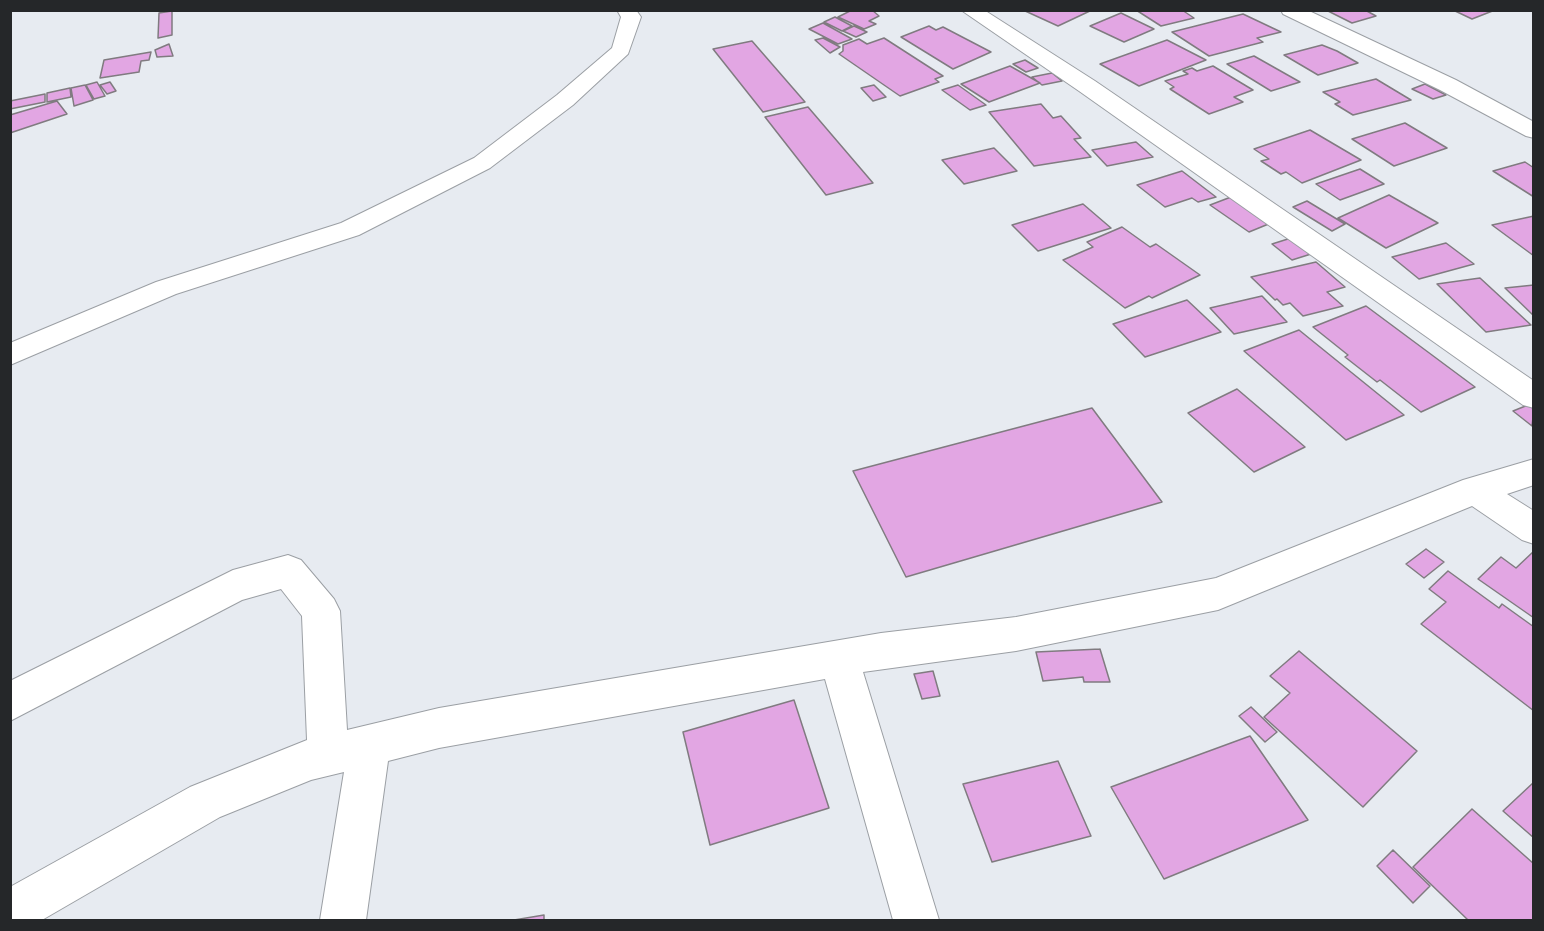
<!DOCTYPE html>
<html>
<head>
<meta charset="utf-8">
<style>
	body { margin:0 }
	#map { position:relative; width:1544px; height:931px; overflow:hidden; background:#e7ebf1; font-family:Rubik,sans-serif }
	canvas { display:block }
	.frame { position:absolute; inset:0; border:12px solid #252729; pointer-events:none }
</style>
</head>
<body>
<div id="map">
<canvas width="1544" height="931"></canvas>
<div class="frame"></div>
</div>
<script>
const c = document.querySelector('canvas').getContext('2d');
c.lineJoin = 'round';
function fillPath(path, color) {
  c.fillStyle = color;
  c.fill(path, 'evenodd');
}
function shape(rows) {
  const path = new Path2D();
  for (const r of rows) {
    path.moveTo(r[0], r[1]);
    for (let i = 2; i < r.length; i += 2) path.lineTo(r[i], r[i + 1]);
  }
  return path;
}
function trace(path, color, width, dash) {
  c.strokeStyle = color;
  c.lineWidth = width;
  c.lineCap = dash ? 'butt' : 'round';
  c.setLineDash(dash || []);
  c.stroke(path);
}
const building = shape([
	[852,10,872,10,879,16,869,21,876,24,864,29,838,17,852,10],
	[1023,10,1092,10,1058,26,1023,10],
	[1136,10,1182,10,1194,18,1161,26,1136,10],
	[1326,10,1365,10,1376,16,1352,23,1326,10],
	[1453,10,1495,10,1472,19,1453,10],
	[172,11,172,35,158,38,159,13,172,11],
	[1121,13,1154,29,1124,42,1090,26,1121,13],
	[1243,14,1281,32,1257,38,1263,42,1209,56,1172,32,1243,14],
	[835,17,852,26,842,31,824,22,835,17],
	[823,23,852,39,838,44,809,29,823,23],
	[854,26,867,32,856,37,843,31,854,26],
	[929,26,936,30,943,27,991,52,953,69,901,37,929,26],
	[823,38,840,47,830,53,815,40,823,38],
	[884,38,943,76,935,79,939,82,900,96,839,54,843,51,843,45,859,39,867,44,884,38],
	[1167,40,1206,60,1139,86,1100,64,1167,40],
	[752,41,805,102,763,112,713,49,752,41],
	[169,44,173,56,157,57,155,50,169,44],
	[1322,45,1337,51,1358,63,1318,75,1284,55,1322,45],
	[151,52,149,60,141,61,139,72,100,78,104,60,151,52],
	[1254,56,1300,82,1271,91,1227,64,1254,56],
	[1025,60,1038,68,1026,72,1013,64,1025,60],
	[1010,66,1040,83,989,102,961,84,1010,66],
	[1213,66,1253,90,1234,97,1243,102,1209,114,1170,89,1174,87,1165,81,1188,74,1183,71,1192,68,1197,71,1213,66],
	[1052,73,1062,81,1042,85,1032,77,1052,73],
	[1376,79,1411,100,1353,115,1335,104,1340,102,1323,92,1376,79],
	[97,82,105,96,94,99,86,85,97,82],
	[110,82,116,91,107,94,100,85,110,82],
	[1425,84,1446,95,1433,99,1412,89,1425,84],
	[85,85,93,100,74,106,71,88,85,85],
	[874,85,886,97,873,101,861,88,874,85],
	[958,85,986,105,970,110,942,90,958,85],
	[70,88,71,97,47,102,47,93,70,88],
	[45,94,45,102,10,109,10,101,45,94],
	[57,101,67,114,10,133,10,115,57,101],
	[1041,104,1053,118,1061,116,1081,138,1074,139,1091,157,1034,166,989,112,1041,104],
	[808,107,873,183,826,195,765,117,808,107],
	[1405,123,1447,148,1394,166,1352,139,1405,123],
	[1310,130,1361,160,1302,183,1286,172,1281,174,1261,161,1269,159,1254,149,1310,130],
	[1136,142,1153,157,1107,166,1092,150,1136,142],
	[994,148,1017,171,964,184,942,160,994,148],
	[1525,162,1534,168,1534,197,1493,171,1525,162],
	[1360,169,1384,184,1340,200,1316,184,1360,169],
	[1182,171,1216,197,1198,202,1192,198,1165,207,1137,185,1182,171],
	[1389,195,1438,223,1386,248,1338,218,1389,195],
	[1231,197,1271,223,1249,232,1210,205,1231,197],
	[1307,201,1345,224,1332,231,1293,207,1307,201],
	[1083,204,1111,228,1038,251,1012,225,1083,204],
	[1534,216,1534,256,1492,225,1534,216],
	[1122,227,1150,247,1156,244,1200,275,1152,298,1149,296,1125,308,1063,260,1093,247,1087,242,1122,227],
	[1291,238,1311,254,1292,260,1272,244,1291,238],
	[1446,243,1474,264,1419,279,1392,257,1446,243],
	[1316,262,1345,287,1327,292,1343,306,1303,316,1290,303,1283,305,1277,299,1275,300,1251,277,1316,262],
	[1480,278,1531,325,1486,332,1437,284,1480,278],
	[1534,285,1534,316,1505,288,1534,285],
	[1262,296,1287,322,1234,334,1210,308,1262,296],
	[1187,300,1221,332,1145,357,1113,324,1187,300],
	[1366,306,1475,387,1421,412,1380,380,1377,382,1345,357,1348,355,1313,327,1366,306],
	[1299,330,1404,415,1346,440,1244,351,1299,330],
	[1237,389,1305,447,1254,472,1188,413,1237,389],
	[1528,405,1534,409,1532,426,1513,411,1528,405],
	[1092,408,1162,502,906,577,853,471,1092,408],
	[1426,549,1444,562,1424,578,1406,564,1426,549],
	[1534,551,1534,618,1478,579,1501,557,1516,568,1534,551],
	[1448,571,1499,608,1502,604,1534,627,1534,711,1421,624,1446,602,1429,589,1448,571],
	[1100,649,1110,682,1084,682,1083,677,1043,681,1036,652,1100,649],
	[1299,651,1417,751,1363,807,1264,717,1290,693,1270,676,1299,651],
	[933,671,940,696,922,699,914,674,933,671],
	[794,700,829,808,710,845,683,732,794,700],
	[1251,707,1277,732,1265,742,1239,716,1251,707],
	[1250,736,1308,820,1164,879,1111,787,1250,736],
	[1058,761,1091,836,992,862,963,784,1058,761],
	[1534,782,1534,838,1503,811,1534,782],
	[1472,809,1534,864,1534,920,1468,920,1413,867,1472,809],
	[1393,850,1430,886,1413,903,1377,866,1393,850],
	[544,915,544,920,514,920,544,915]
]);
const street = shape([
	[617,10,636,10,641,17,628,54,573,105,490,168,359,235,176,294,10,365,10,343,156,282,341,223,474,158,557,95,612,48,621,17,617,10],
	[961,10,984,10,1095,81,1534,381,1534,408,1523,405,1079,91,961,10],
	[1281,10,1307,10,1456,80,1534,122,1534,138,1526,136,1440,90,1283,14,1281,10],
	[1534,459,1534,485,1507,494,1534,511,1534,544,1522,540,1472,506,1218,610,1016,651,863,672,939,920,893,920,825,679,439,748,388,761,366,920,320,920,344,772,311,780,220,817,42,920,10,920,10,887,190,787,307,740,302,616,281,589,242,600,10,721,10,681,233,570,288,555,301,560,334,599,340,611,347,730,439,708,881,633,1016,617,1216,578,1463,480,1534,459]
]);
fillPath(building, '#e2a6e3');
trace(building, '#807b80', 1.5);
trace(street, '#9b9fa4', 2);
fillPath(street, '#fff');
</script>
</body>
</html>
